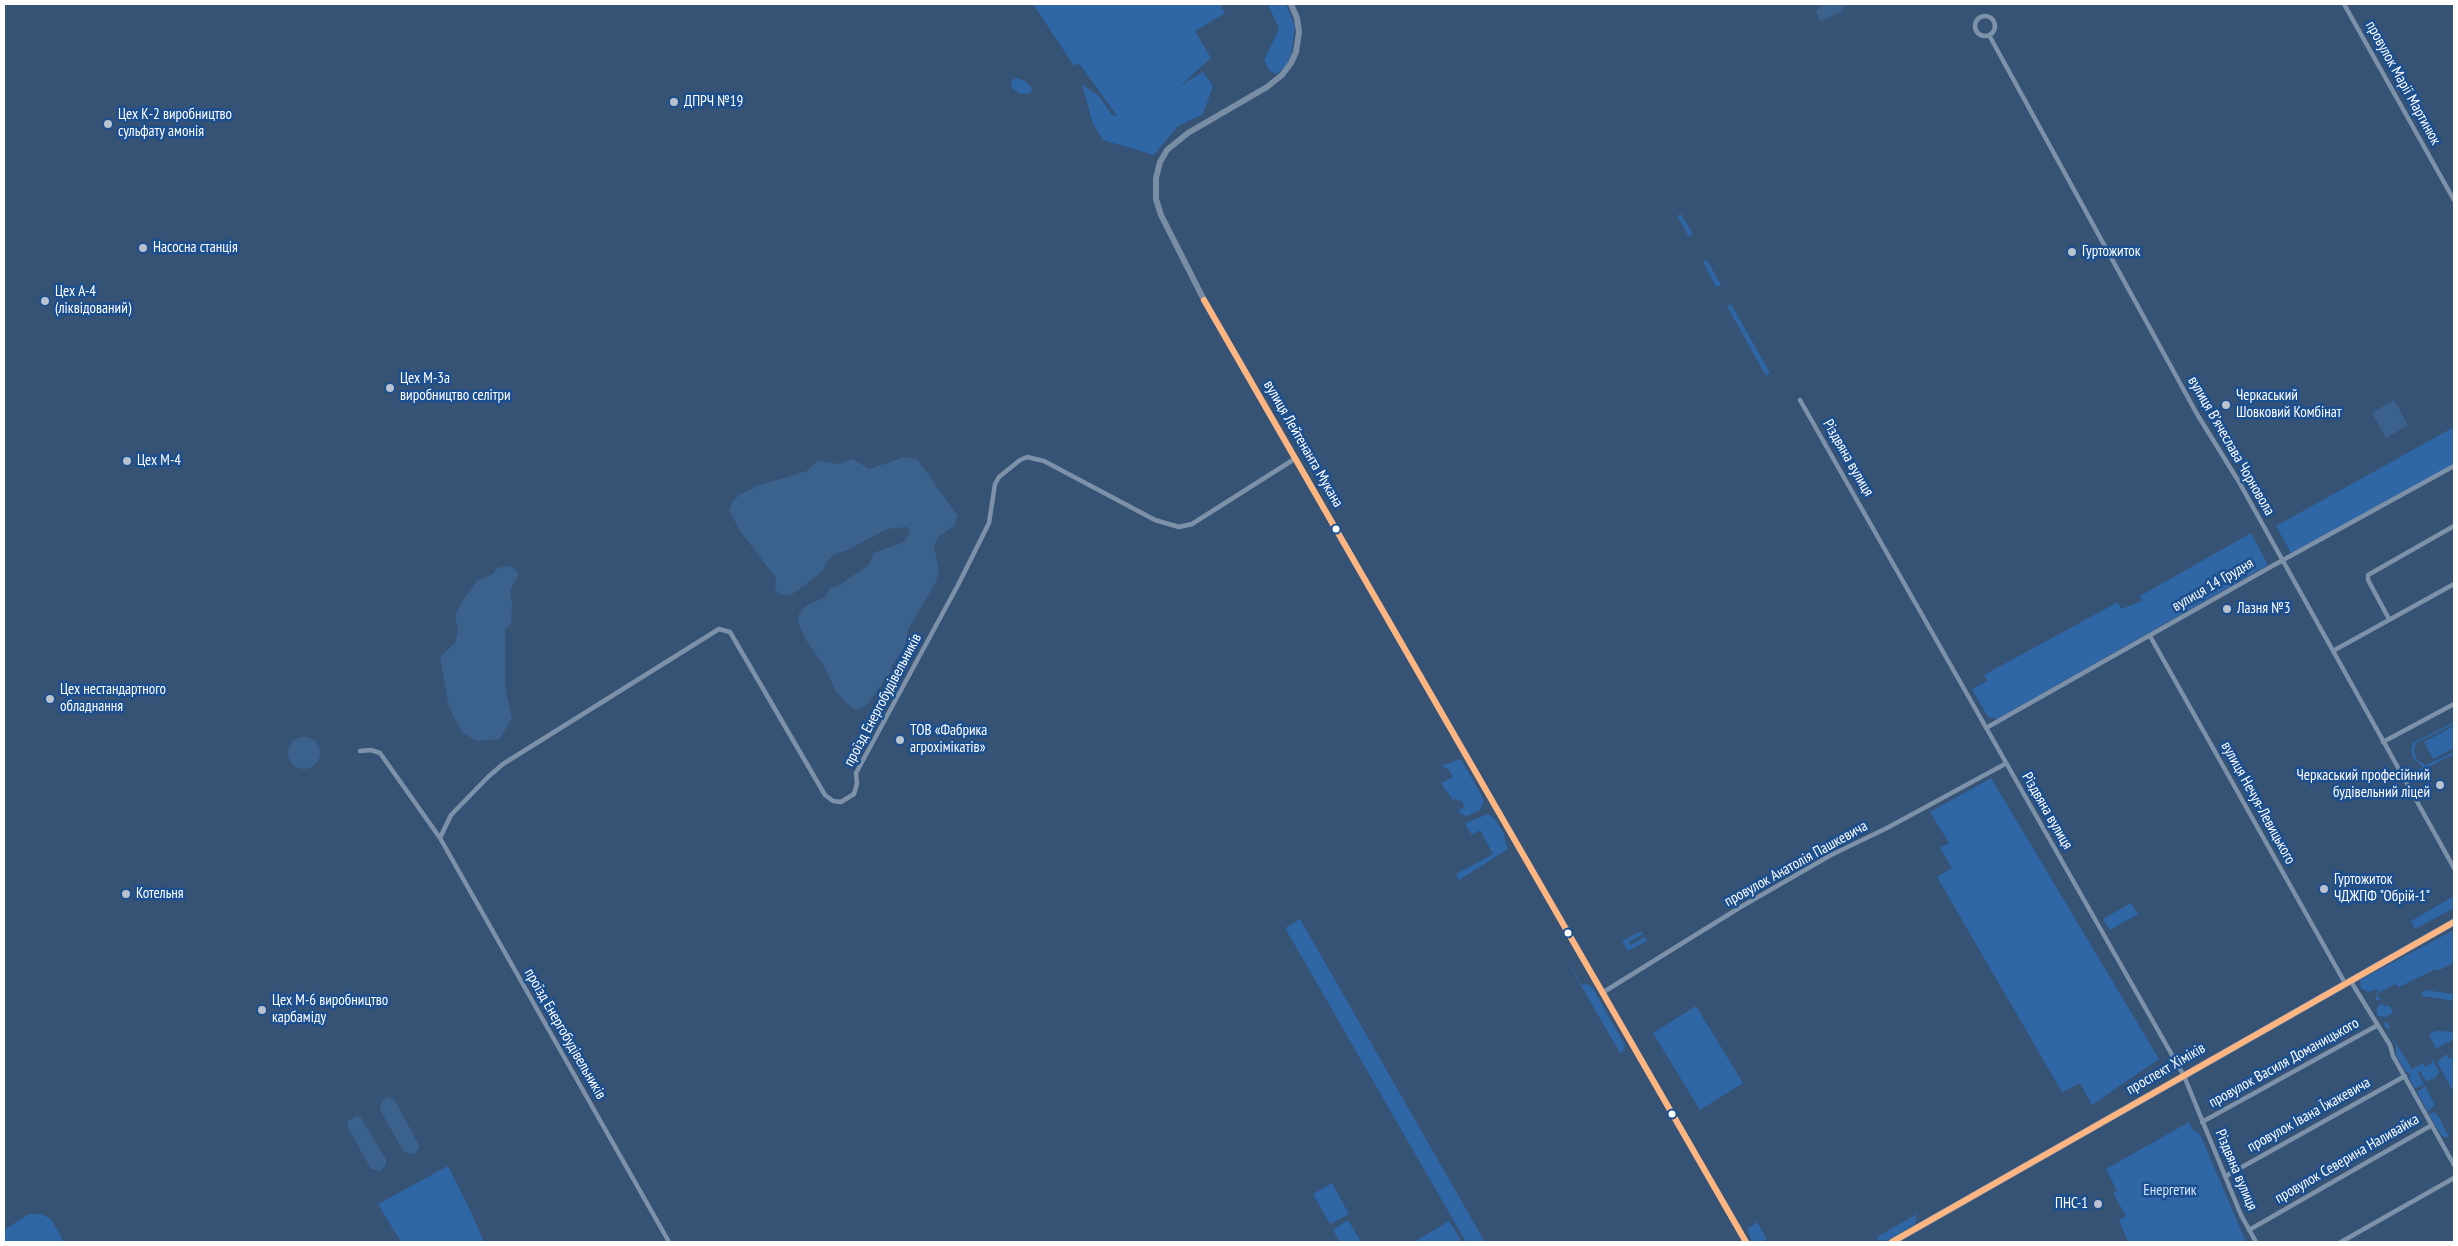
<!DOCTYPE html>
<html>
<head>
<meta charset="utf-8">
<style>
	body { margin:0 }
	#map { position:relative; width:2458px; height:1246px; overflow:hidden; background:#365274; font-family:"PT Sans Narrow",sans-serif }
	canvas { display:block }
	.frame { position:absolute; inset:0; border:5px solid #fff; pointer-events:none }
</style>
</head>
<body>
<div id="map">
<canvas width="2458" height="1246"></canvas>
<div class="frame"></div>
</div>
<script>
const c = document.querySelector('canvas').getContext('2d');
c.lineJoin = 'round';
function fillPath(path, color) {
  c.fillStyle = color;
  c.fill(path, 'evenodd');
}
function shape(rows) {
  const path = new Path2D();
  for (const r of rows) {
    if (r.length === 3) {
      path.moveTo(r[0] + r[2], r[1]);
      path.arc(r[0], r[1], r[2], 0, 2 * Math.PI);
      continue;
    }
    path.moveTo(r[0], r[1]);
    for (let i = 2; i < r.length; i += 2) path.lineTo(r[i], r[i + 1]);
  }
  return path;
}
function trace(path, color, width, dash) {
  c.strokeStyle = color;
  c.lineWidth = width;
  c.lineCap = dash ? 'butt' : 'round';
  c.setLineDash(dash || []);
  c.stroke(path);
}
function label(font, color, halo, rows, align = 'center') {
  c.font = font + ' "PT Sans Narrow",sans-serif';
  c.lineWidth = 5;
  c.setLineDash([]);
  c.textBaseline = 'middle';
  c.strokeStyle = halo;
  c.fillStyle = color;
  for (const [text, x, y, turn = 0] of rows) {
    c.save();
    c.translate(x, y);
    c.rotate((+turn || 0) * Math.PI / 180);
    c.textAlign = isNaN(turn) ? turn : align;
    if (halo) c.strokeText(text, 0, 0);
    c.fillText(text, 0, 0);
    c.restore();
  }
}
const green = shape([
	[1033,4,1220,4,1225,13,1195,31,1211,58,1180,86,1203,72,1213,86,1203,114,1178,126,1154,155,1103,140,1093,124,1082,84,1099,96,1112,115,1117,116,1079,63,1074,66],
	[1268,4,1286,4,1295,26,1291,55,1286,65,1277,74,1270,71,1264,60,1279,29],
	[1016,78,1025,81,1032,88,1030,93,1021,94,1012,88,1011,81],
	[1681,214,1693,234,1689,237,1677,216],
	[1707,260,1721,285,1716,287,1703,262],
	[1731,304,1770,373,1766,376,1727,306],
	[2454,427,2454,464,2291,553,2276,526],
	[2251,533,2268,565,1997,719,1988,717,1972,689,1987,681,1984,675,2118,602,2121,609,2142,601,2140,596],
	[2454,722,2454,724,2416,743,2414,751,2417,760,2426,765,2454,752,2454,754,2418,772,2417,770,2423,767,2413,758,2411,751,2413,743],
	[2454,726,2454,748,2433,759,2424,742],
	[1461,759,1484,800,1480,810,1467,816,1460,814,1459,810,1465,807,1461,800,1458,801,1456,798,1453,800,1441,783,1453,777,1448,769,1441,766],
	[1991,778,2159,1059,2092,1105,2080,1083,2062,1092,1937,877,1952,868,1940,848,1949,843,1930,812],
	[1488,814,1495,819,1503,832,1508,849,1459,880,1456,874,1493,854,1480,830,1472,835,1466,826,1466,823],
	[2454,896,2454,908,2415,929,2411,921],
	[2131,903,2138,914,2110,930,2103,919],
	[1300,919,1485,1242,1466,1242,1285,928],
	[2454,930,2454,963,2437,971,2436,969,2399,987,2395,984,2376,994,2379,998,2382,998,2379,1000,2376,1000,2376,994,2378,989,2368,992,2361,988,2360,980],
	[1641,931,1643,934,1629,942,1630,945,1645,937,1647,941,1628,951,1622,941],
	[1564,956,1582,985,1588,984,1593,988,1623,1042,1625,1046,1623,1051,1620,1053],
	[2425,990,2453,994,2454,1001,2422,996,2422,992],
	[2381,1003,2384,1006,2390,1006,2393,1013,2386,1017,2378,1016,2376,1010],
	[1696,1006,1743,1083,1700,1110,1653,1033],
	[2386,1021,2390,1027,2387,1029,2412,1069,2423,1063,2425,1067,2432,1063,2432,1058,2439,1072,2435,1078,2426,1081,2420,1071,2418,1073,2424,1085,2415,1088,2409,1078,2411,1075,2405,1071,2396,1055,2396,1045,2384,1024],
	[2436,1031,2454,1032,2454,1039,2436,1049,2429,1034],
	[2454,1050,2454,1090,2453,1091,2437,1062,2447,1054,2449,1059,2453,1057,2451,1052],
	[2425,1086,2435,1105,2428,1112,2417,1092],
	[2434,1112,2439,1117,2446,1132,2449,1134,2447,1138,2442,1136,2430,1116,2430,1114],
	[2189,1122,2193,1130,2200,1134,2246,1242,2128,1242,2119,1220,2126,1216,2113,1193,2117,1191,2106,1169],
	[448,1166,472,1214,484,1242,401,1242,378,1204],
	[1332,1183,1349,1214,1330,1224,1313,1194],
	[29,1214,41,1214,51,1219,64,1242,4,1242,4,1230],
	[1917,1214,1915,1224,1886,1241,1878,1240,1877,1237],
	[1348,1220,1361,1242,1340,1242,1333,1230],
	[1449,1221,1462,1242,1414,1242],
	[1757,1222,1767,1239,1761,1242,1752,1242,1747,1229]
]);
const water = shape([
	[1821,4,1845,4,1845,7,1840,13,1820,21,1816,12],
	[2394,400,2408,425,2386,438,2372,413],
	[905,457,917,459,958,516,954,526,939,536,934,546,939,570,936,582,908,630,905,646,892,665,891,671,868,704,858,710,853,709,836,692,824,666,806,640,798,622,799,614,806,606,826,596,830,588,838,586,870,564,873,553,904,542,910,531,907,527,887,529,848,550,834,554,827,561,823,571,791,595,779,594,775,588,776,578,740,531,729,510,732,502,739,495,759,485,807,471,817,461,839,464,853,459,869,469],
	[507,566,513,567,519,574,510,590,512,602,511,624,505,629,505,687,512,719,499,739,476,741,462,732,449,708,440,657,455,643,458,631,455,616,461,603,478,580,493,574,497,568],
	[304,753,16],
	[387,1097,394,1099,419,1145,419,1149,414,1154,404,1152,380,1110,381,1102],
	[357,1116,361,1118,386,1159,386,1164,381,1171,371,1169,347,1126,348,1121]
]);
const street = shape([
	[2344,4,2454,200],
	[1985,26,10],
	[1989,35,2197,414,2239,482,2454,868],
	[1800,400,2184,1076,2241,1215,2256,1242],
	[2389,619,2368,580,2368,575,2454,526],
	[2150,636,2345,983],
	[2333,651,2454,584],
	[1986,728,2274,565,2454,466],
	[2383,742,2454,704],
	[360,751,371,750,380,753,440,838,669,1242],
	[440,838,451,815,488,777,503,764,719,629,730,632,825,795,833,801,841,802,854,794,857,784,856,773,958,585,989,523,995,484,999,477,1020,460,1027,457,1044,461,1155,520,1179,527,1192,524,1296,458],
	[2350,980,2390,1045,2393,1056,2454,1165],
	[1602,993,1739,908,1831,855,1887,828,2005,764],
	[2202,1122,2378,1025],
	[2226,1176,2405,1076],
	[2249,1230,2432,1125],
	[2341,1242,2454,1178]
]);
const secondary = shape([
	[1291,4,1297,18,1299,32,1296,52,1291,63,1282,75,1267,87,1188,133,1167,150,1160,162,1156,178,1156,199,1161,215,1204,300,1746,1242]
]);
const primary = shape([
	[1892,1242,2454,922]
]);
const bus1 = shape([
	[1204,300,1746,1242],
	[1892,1242,2454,922]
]);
const markers = [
	[674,102,5,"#b9c2ce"],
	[108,124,5,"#b9c2ce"],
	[143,248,5,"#b9c2ce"],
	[2072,252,5,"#b9c2ce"],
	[45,301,5,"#b9c2ce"],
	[390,388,5,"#b9c2ce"],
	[2226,405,5,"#b9c2ce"],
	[127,461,5,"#b9c2ce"],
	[1336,529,4.5,"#fff"],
	[2227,609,5,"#b9c2ce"],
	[50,699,5,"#b9c2ce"],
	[900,740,5,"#b9c2ce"],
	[2440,785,5,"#b9c2ce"],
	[2324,889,5,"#b9c2ce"],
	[126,894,5,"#b9c2ce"],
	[1568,933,4.5,"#fff"],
	[262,1010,5,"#b9c2ce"],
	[1672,1114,4.5,"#fff"],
	[2098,1204,5,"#b9c2ce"]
];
const streetNames = [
	["провулок Марії Мартинюк",2403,83,61],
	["вулиця Лейтенанта Мукана",1303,444,60],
	["вулиця Вʼячеслава Чорновола",2231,446,60],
	["Різдвяна вулиця",1848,458,60],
	["вулиця 14 Грудня",2213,585,-30],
	["проїзд Енергобудівельників",883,700,-62],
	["вулиця Нечуя-Левицького",2258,803,61],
	["Різдвяна вулиця",2047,811,60],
	["провулок Анатолія Пашкевича",1796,864,-29],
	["проїзд Енергобудівельників",565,1034,60],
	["провулок Василя Доманицького",2284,1063,-29],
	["проспект Хіміків",2166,1069,-30],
	["провулок Івана Їжакевича",2309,1115,-29],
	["провулок Северина Наливайка",2347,1159,-30],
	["Різдвяна вулиця",2236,1170,67]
];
const poiNames = [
	["ДПРЧ №19",684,102],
	["Цех К-2 виробництво",118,115],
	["сульфату амонія",118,132],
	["Насосна станція",153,248],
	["Гуртожиток",2082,252],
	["Цех А-4",55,292],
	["(ліквідований)",55,309],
	["Цех М-3а",400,379],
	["виробництво селітри",400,396],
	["Черкаський",2236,396],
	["Шовковий Комбінат",2236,413],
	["Цех М-4",137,461],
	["Лазня №3",2237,609],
	["Цех нестандартного",60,690],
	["обладнання",60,707],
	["ТОВ «Фабрика",910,731],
	["агрохімікатів»",910,748],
	["Черкаський професійний",2430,776,"right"],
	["будівельний ліцей",2430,793,"right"],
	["Гуртожиток",2334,880],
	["ЧДЖПФ \"Обрій-1\"",2334,897],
	["Котельня",136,894],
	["Цех М-6 виробництво",272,1001],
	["карбаміду",272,1018],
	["ПНС-1",2088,1204,"right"]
];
const parkNames = [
	["Енергетик",2170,1191]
];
fillPath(green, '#2f66a5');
fillPath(water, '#3b618d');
trace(street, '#7d92a8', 4.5);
trace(secondary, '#798da4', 6);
trace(primary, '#7d8ea7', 7);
trace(bus1, '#ffb580', 6);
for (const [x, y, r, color] of markers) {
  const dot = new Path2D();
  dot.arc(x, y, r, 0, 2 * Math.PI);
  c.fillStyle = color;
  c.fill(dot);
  trace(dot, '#1b4f8f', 2);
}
label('15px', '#fff', '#1b4f8f', streetNames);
label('15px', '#fff', '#1b4f8f', poiNames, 'left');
label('15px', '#cfe3fa', '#1b4f8f', parkNames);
</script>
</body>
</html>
